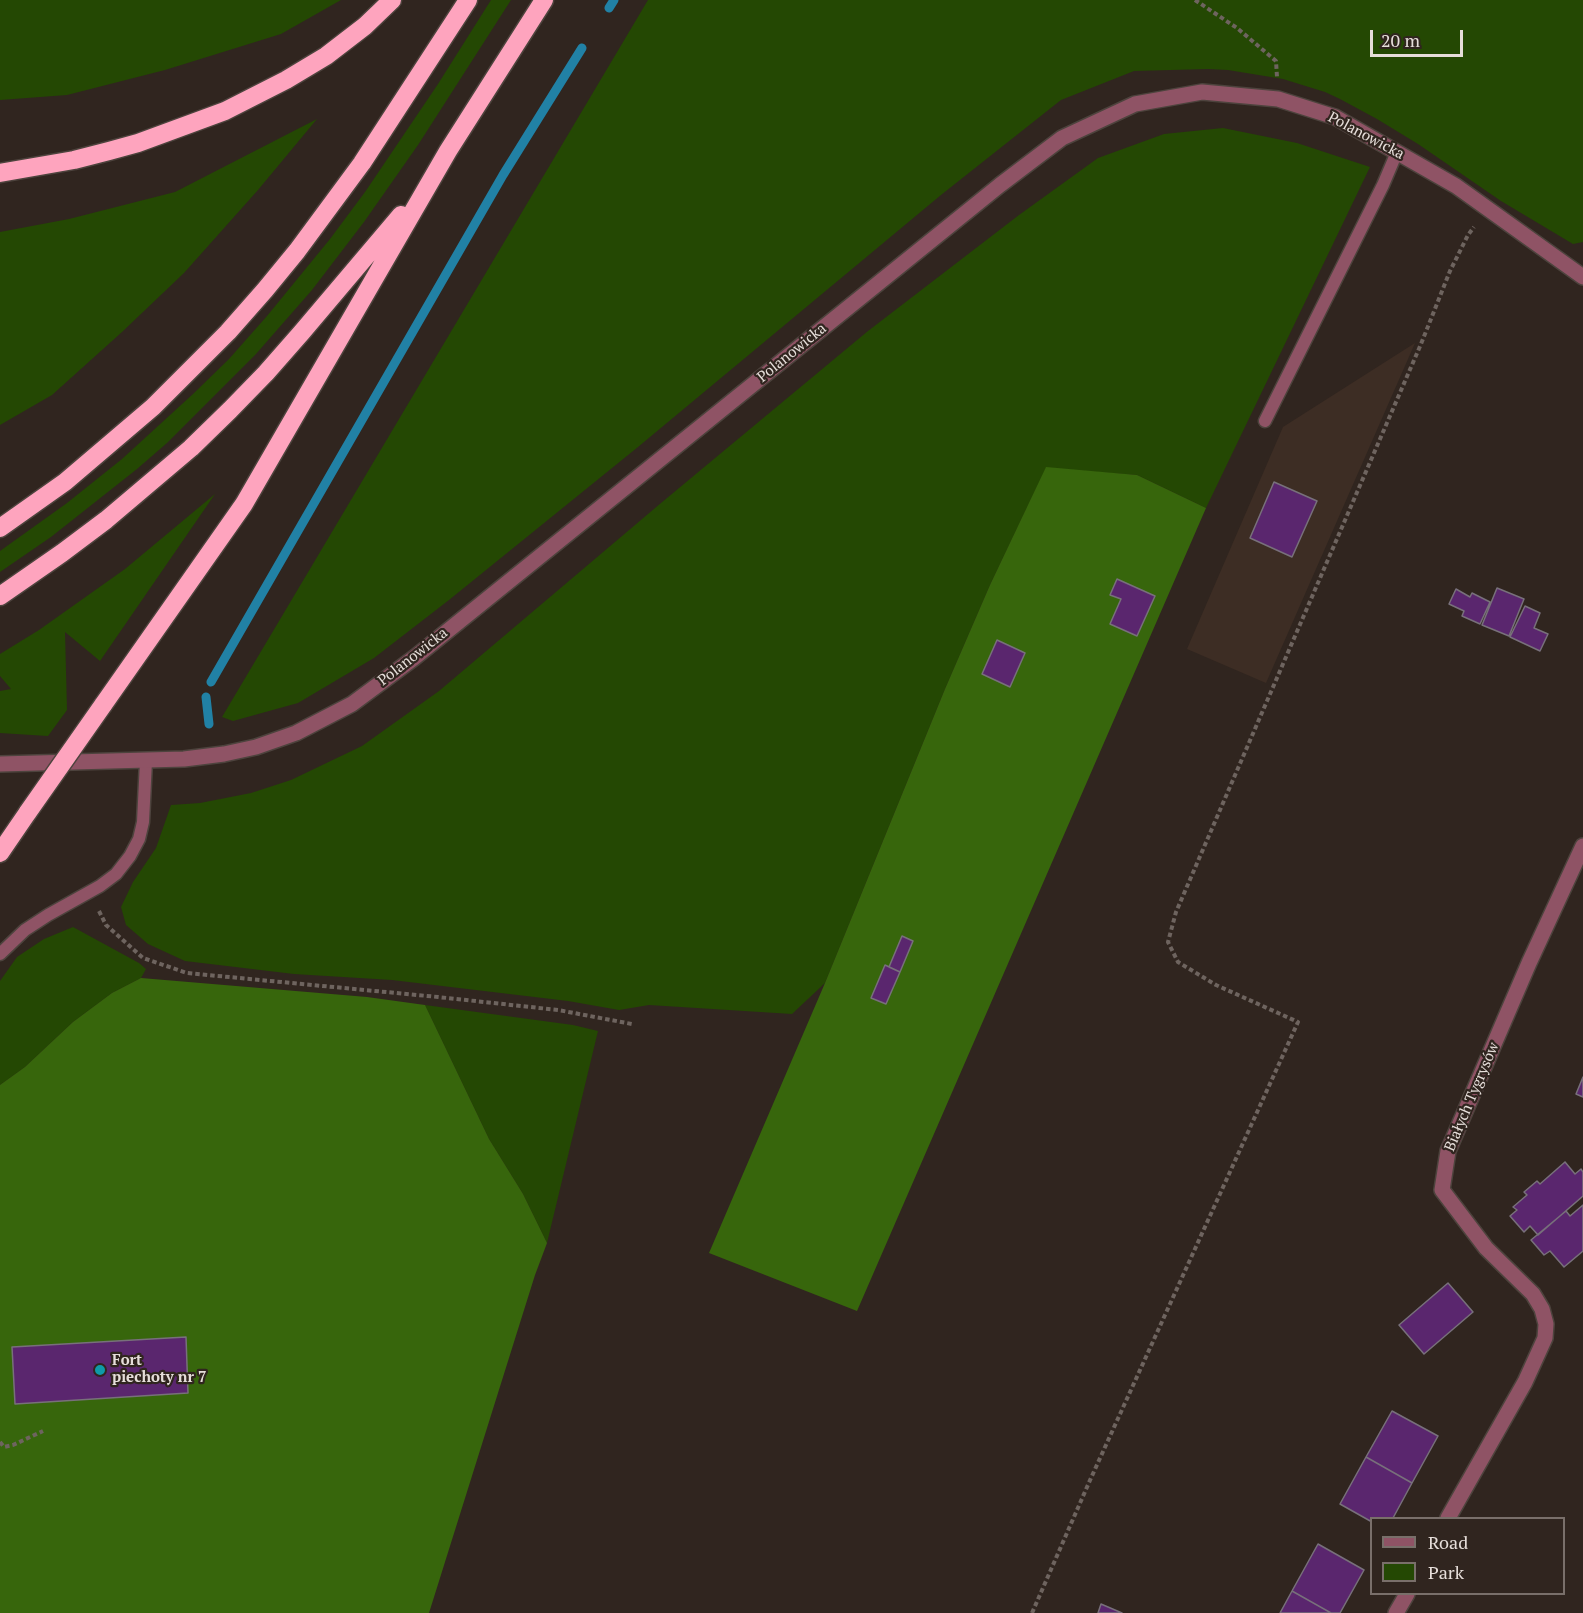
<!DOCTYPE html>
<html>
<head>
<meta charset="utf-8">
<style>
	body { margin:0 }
	#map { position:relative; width:1583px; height:1613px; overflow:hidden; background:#30251f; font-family:"PT Serif",serif }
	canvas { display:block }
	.legend { position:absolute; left:1370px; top:1517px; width:195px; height:78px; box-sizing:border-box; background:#30251f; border:2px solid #796f6a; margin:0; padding:8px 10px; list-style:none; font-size:18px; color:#e6deda }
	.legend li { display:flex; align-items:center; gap:12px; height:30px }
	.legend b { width:30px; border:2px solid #796f6a }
	.scale { position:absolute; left:1370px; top:30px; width:93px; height:27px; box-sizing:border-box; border:3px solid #e6deda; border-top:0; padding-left:8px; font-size:18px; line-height:21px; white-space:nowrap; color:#e6deda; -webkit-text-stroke:4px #30251f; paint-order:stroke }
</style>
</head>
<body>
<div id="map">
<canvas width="1583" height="1613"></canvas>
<ul class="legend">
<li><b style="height:8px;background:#8f5365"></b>Road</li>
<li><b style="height:16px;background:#244803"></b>Park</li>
</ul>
<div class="scale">20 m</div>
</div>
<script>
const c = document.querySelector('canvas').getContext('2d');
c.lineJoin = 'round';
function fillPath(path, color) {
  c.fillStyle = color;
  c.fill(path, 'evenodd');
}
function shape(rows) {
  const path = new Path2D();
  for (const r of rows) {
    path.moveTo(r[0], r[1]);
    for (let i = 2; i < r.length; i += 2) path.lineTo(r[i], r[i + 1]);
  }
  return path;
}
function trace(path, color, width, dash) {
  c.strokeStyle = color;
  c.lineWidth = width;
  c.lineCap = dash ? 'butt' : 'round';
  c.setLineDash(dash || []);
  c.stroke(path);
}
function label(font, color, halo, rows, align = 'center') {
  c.font = font + ' "PT Serif",serif';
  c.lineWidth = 4.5;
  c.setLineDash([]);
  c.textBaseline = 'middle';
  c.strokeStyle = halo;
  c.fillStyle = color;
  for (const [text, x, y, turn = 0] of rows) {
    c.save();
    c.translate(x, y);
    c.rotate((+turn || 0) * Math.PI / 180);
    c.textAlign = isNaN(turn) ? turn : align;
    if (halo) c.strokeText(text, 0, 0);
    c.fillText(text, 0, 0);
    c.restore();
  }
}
const built = shape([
	[1415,343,1266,683,1187,649,1283,427]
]);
const green = shape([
	[0,0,341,0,281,34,165,70,67,95,0,100],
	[491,0,511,0,418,145,364,222,312,290,256,354,167,443,137,469,51,537,0,572,0,551,67,503,122,459,193,394,229,359,267,316,330,239,365,192,438,84],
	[648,0,1583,0,1583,242,1573,244,1501,201,1418,144,1377,119,1340,99,1325,92,1283,79,1228,70,1208,69,1134,71,1061,100,941,195,638,447,449,600,374,658,298,703,233,721,222,717],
	[317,119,258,190,184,273,122,332,52,395,0,425,0,232,69,219,175,192],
	[1223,128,1297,143,1370,167,1206,508,1137,475,1046,468,990,585,945,689,825,983,792,1014,649,1005,619,1010,568,1001,392,980,294,974,185,961,148,944,126,925,121,907,133,882,156,848,171,805,200,803,251,793,291,780,362,746,439,691,661,503,868,331,1019,215,1098,158,1164,134],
	[215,494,100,661,65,632,67,710,48,736,0,733,0,691,11,689,0,676,0,654,39,630,125,569],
	[73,927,139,963,146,969,141,978,112,993,73,1022,25,1067,0,1085,0,981,17,957,44,939],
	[425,1005,573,1025,598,1031,547,1243,523,1194,489,1139]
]);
const forest = shape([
	[1046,467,1137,475,1206,508,857,1311,709,1253,825,983,945,689,990,585],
	[141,978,367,997,425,1005,489,1139,523,1194,547,1243,535,1275,429,1613,0,1613,0,1085,25,1067,73,1022,112,993]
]);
const stream = shape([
	[609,8,614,0],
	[211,682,503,175,582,48],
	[206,697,209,724]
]);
const building = shape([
	[1274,482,1317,501,1292,557,1250,538,1274,482],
	[1117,579,1155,596,1137,636,1110,624,1121,599,1110,595,1117,579],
	[1497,588,1524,599,1509,636,1482,625,1497,588],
	[1456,589,1470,597,1472,593,1490,602,1480,624,1462,616,1464,611,1449,604,1456,589],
	[1525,606,1540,613,1534,628,1548,634,1540,651,1510,637,1525,606],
	[997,640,1025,653,1010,687,982,674,997,640],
	[902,936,913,941,900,972,889,967,902,936],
	[885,965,900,972,886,1004,871,998,885,965],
	[1583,1077,1583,1097,1576,1094,1583,1077],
	[1565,1162,1575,1174,1581,1169,1583,1172,1583,1196,1538,1235,1530,1226,1524,1232,1510,1216,1517,1210,1513,1207,1527,1195,1524,1192,1537,1181,1540,1184,1565,1162],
	[1583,1205,1583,1251,1564,1267,1550,1251,1544,1255,1531,1240,1566,1211,1570,1216,1583,1205],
	[1448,1283,1473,1312,1424,1354,1399,1325,1448,1283],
	[186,1337,188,1393,15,1404,12,1347,186,1337],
	[1392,1411,1438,1436,1412,1483,1366,1457,1392,1411],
	[1366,1457,1412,1483,1393,1518,1372,1518,1372,1522,1340,1504,1366,1457],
	[1318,1544,1364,1570,1340,1613,1331,1613,1292,1591,1318,1544],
	[1292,1591,1331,1613,1280,1613,1292,1591],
	[1101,1604,1122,1613,1098,1613,1101,1604]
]);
const path = shape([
	[1195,0,1237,28,1276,61,1277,77],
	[99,911,106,925,143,958,187,973,438,997,558,1010,632,1024],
	[0,1442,4,1447,13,1445,43,1431],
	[1032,1613,1091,1478,1298,1022,1216,985,1178,962,1168,942,1176,912,1421,344,1450,271,1468,235,1474,227]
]);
const service = shape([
	[1265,421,1383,185,1397,152],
	[0,954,25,930,48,915,100,886,116,874,130,856,139,839,143,822,146,761]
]);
const minor = shape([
	[1448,1518,1525,1382,1545,1338,1546,1324,1542,1309,1533,1294,1486,1248,1442,1190,1448,1151,1529,963,1583,846],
	[1396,1613,1407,1594]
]);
const tertiary = shape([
	[0,764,184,759,224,754,256,747,296,733,352,704,414,658,1000,185,1062,138,1135,104,1202,92,1278,99,1335,117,1456,186,1583,277]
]);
const motorway = shape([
	[0,173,74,160,109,151,138,143,225,111,286,80,326,56,365,26,392,0],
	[0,528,65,482,153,407,228,332,265,290,297,251,362,163,468,0],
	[0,596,62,553,106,520,191,448,230,410,266,373,302,332,401,215],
	[103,705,244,504,448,151,544,0],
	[0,853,28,812]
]);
const motorwayBridge = shape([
	[28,812,103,705]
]);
const markers = [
	[100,1370,6,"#0f9aa8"]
];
const streetNames = [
	["Polanowicka",1366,136,28],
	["Polanowicka",792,353,-39],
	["Polanowicka",413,657,-38],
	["Białych Tygrysów",1472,1097,-67]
];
const poiNames = [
	["Fort",112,1361],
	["piechoty nr 7",112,1378]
];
fillPath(built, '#3d2d24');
fillPath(green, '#244803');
fillPath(forest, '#37660c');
trace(stream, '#2181a5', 9);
fillPath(building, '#5a266e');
trace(building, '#78707b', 1.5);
trace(service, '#4d433d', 15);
trace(minor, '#4d433d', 18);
trace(tertiary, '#4d433d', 18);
trace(motorway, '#4d433d', 21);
trace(path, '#6e645f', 4, [4.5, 3]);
trace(service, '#8f5365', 12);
trace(minor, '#8f5365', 15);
trace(tertiary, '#8f5365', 15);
trace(motorway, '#fea4be', 18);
trace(motorwayBridge, '#4d433d', 21, []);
trace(motorwayBridge, '#fea4be', 18);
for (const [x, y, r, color] of markers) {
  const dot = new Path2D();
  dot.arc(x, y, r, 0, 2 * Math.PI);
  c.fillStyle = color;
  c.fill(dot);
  trace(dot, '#30251f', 2);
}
label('15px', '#e6deda', '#30251f', streetNames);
label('bold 15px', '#e6deda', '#30251f', poiNames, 'left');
</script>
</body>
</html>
